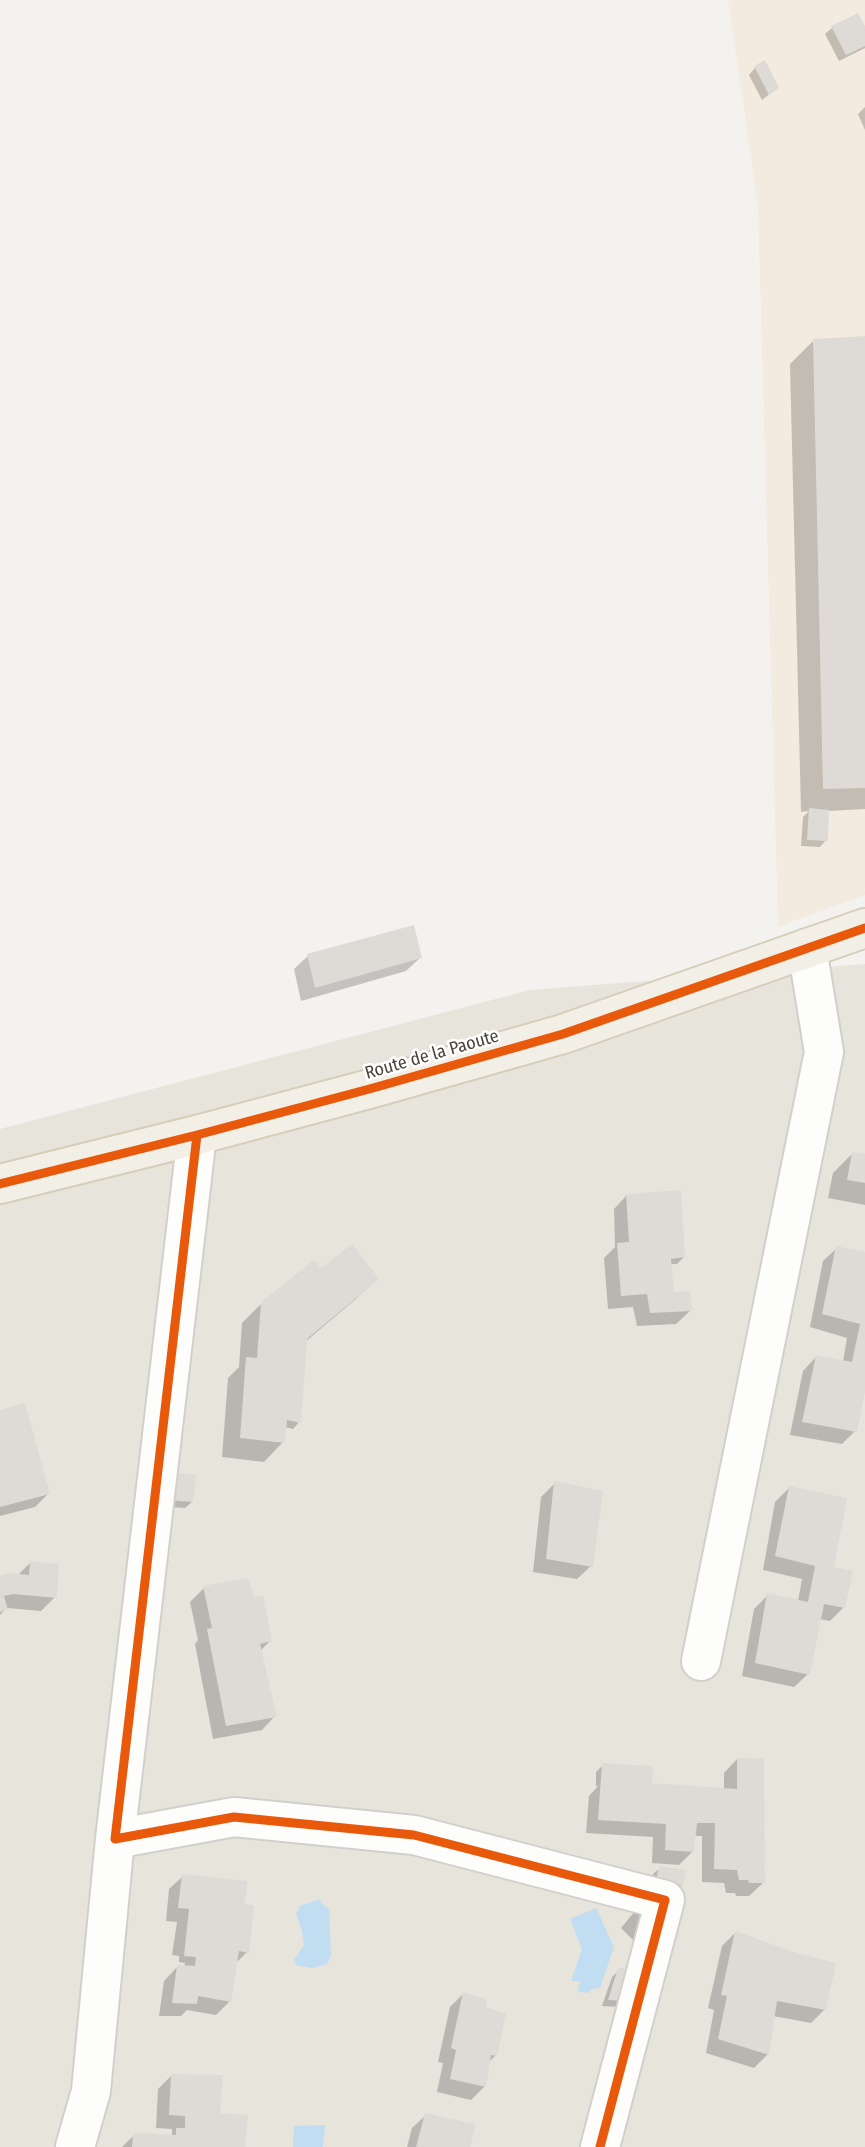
<!DOCTYPE html>
<html>
<head>
<meta charset="utf-8">
<style>
	body { margin:0 }
	canvas { display:block; background:#f4f2ee }
</style>
</head>
<body>
<canvas width="865" height="2147"></canvas>
<script>
const c = document.querySelector('canvas').getContext('2d');
c.lineJoin = 'round';
function fillPath(path, color) {
  c.fillStyle = color;
  c.fill(path, 'evenodd');
}
function shape(rows) {
  const path = new Path2D();
  for (const r of rows) {
    path.moveTo(r[0], r[1]);
    for (let i = 2; i < r.length; i += 2) path.lineTo(r[i], r[i + 1]);
  }
  return path;
}
function trace(path, color, width, dash) {
  c.strokeStyle = color;
  c.lineWidth = width;
  c.lineCap = dash ? 'butt' : 'round';
  c.setLineDash(dash || []);
  c.stroke(path);
}
function label(font, color, halo, rows, align = 'center') {
  c.font = font + ' "Fira Sans Condensed",sans-serif';
  c.lineWidth = 5;
  c.setLineDash([]);
  c.textBaseline = 'middle';
  c.strokeStyle = halo;
  c.fillStyle = color;
  for (const [text, x, y, turn = 0] of rows) {
    c.save();
    c.translate(x, y);
    c.rotate((+turn || 0) * Math.PI / 180);
    c.textAlign = isNaN(turn) ? turn : align;
    if (halo) c.strokeText(text, 0, 0);
    c.fillText(text, 0, 0);
    c.restore();
  }
}
const residential = shape([
	[865,964,865,2147,0,2147,0,1129,530,990]
]);
const commercial = shape([
	[728,0,865,0,865,895,778,927,758,207]
]);
const water = shape([
	[320,1899,321,1903,329,1909,331,1956,327,1964,320,1966,312,1968,296,1965,294,1960,304,1945,302,1931,296,1914,300,1906],
	[596,1908,614,1947,600,1988,592,1989,587,1993,578,1991,580,1981,571,1981,582,1949,570,1919],
	[325,2125,323,2147,293,2147,294,2126]
]);
const shadow = shape([
	[857,15,865,29,865,48,839,61,825,34,832,28],
	[755,68,777,88,762,100,749,75],
	[865,107,865,130,858,114],
	[865,338,865,809,828,811,826,840,820,847,801,846,803,817,809,811,801,812,790,364,814,340],
	[308,956,420,958,406,971,301,1001,294,969],
	[852,1154,865,1155,865,1205,828,1198,833,1173],
	[627,1195,684,1257,677,1264,670,1264,672,1294,690,1311,676,1324,637,1326,633,1307,608,1309,604,1258,615,1247,614,1209],
	[837,1248,865,1254,865,1383,855,1431,842,1444,790,1435,803,1371,816,1357,843,1362,847,1338,810,1327,823,1261],
	[319,1268,377,1279,357,1298,305,1342,299,1422,293,1429,285,1427,283,1442,264,1462,222,1457,228,1378,239,1367,242,1323,262,1303],
	[0,1412,49,1493,35,1507,0,1516],
	[163,1480,192,1502,185,1508,160,1506],
	[555,1483,591,1566,577,1579,533,1572,541,1497],
	[789,1488,831,1568,844,1607,830,1621,819,1619,808,1674,794,1687,742,1676,754,1609,768,1595,798,1601,802,1579,763,1570,775,1502],
	[30,1563,55,1597,41,1611,7,1608,0,1615,0,1577,17,1576],
	[204,1588,271,1640,260,1651,275,1716,262,1730,213,1739,195,1644,198,1640,190,1602],
	[737,1759,763,1883,749,1896,736,1896,735,1893,726,1893,724,1883,702,1882,702,1836,694,1836,693,1851,679,1865,652,1863,653,1837,586,1833,589,1796,598,1786,596,1786,596,1772,603,1765,648,1785,724,1790,724,1773],
	[660,1868,682,1885,675,1892,650,1886,653,1874],
	[183,1876,242,1905,247,1952,235,1964,230,2001,216,2015,187,2010,181,2016,159,2016,164,1981,177,1967,184,1967,185,1963,179,1962,179,1956,172,1955,177,1922,166,1921,169,1889],
	[640,1905,659,1925,621,2007,602,2006,612,1977,619,1970,627,1970,634,1941,621,1928],
	[735,1933,825,2009,811,2023,773,2016,768,2054,754,2068,706,2053,714,2010,708,2008,722,1946],
	[463,1994,496,2055,488,2063,485,2086,471,2100,437,2092,443,2063,438,2062,450,2007],
	[171,2076,218,2114,244,2147,122,2147,134,2135,172,2136,172,2129,156,2128,158,2089],
	[426,2115,468,2147,407,2147,412,2128]
]);
const building = shape([
	[858,13,865,26,865,46,846,55,831,26],
	[765,60,779,88,769,95,754,66],
	[865,336,865,788,823,789,813,339],
	[809,808,829,810,828,841,807,840],
	[414,925,422,958,315,988,307,954],
	[852,1152,865,1154,865,1183,847,1180],
	[681,1190,685,1257,671,1259,674,1292,690,1291,692,1311,650,1313,647,1294,621,1296,617,1243,629,1242,626,1194],
	[352,1244,379,1279,307,1339,301,1423,287,1420,285,1443,240,1438,246,1357,257,1358,261,1302,314,1260,321,1268],
	[836,1246,865,1252,865,1392,857,1432,802,1422,816,1355,852,1362,860,1324,822,1314],
	[25,1403,50,1494,0,1507,0,1410],
	[169,1472,196,1475,193,1502,166,1500],
	[554,1481,603,1491,593,1567,546,1559],
	[789,1486,847,1498,834,1567,853,1571,845,1608,824,1604,810,1675,755,1663,767,1593,808,1602,815,1566,775,1556],
	[30,1561,59,1564,57,1598,13,1594,4,1596,8,1610,0,1612,0,1576,9,1573,29,1575],
	[248,1578,254,1597,263,1596,272,1641,260,1644,277,1717,226,1726,207,1629,212,1628,203,1586],
	[737,1758,764,1759,765,1883,749,1883,748,1880,739,1880,737,1870,714,1869,715,1823,697,1823,694,1852,665,1850,666,1824,598,1820,602,1763,653,1766,652,1783,737,1789],
	[659,1866,686,1870,683,1886,656,1880],
	[182,1874,248,1881,244,1904,254,1905,249,1953,239,1951,231,2002,198,1996,197,2004,172,2003,177,1965,195,1966,196,1957,184,1956,189,1909,178,1908],
	[735,1931,794,1952,836,1963,826,2010,777,2001,769,2055,718,2039,727,1996,721,1995],
	[618,1968,640,1968,629,2001,608,2000],
	[463,1992,486,1999,486,2007,506,2014,497,2056,491,2055,486,2087,450,2079,456,2050,451,2048],
	[171,2074,223,2075,220,2113,248,2115,245,2147,132,2147,133,2133,176,2135,176,2128,185,2128,185,2116,169,2115],
	[425,2113,476,2124,470,2147,416,2147]
]);
const minor = shape([
	[197,1135,115,1839,234,1817,414,1835,665,1900,600,2147],
	[701,1661,824,1052,807,948],
	[75,2147,91,2091,115,1839]
]);
const primary = shape([
	[0,1184,197,1135,373,1088,563,1034,865,928]
]);
const cycleway = shape([
	[197,1135,115,1839,234,1817,414,1835,665,1900,600,2147],
	[0,1184,197,1135,373,1088,563,1034,865,928]
]);
const streetNames = [
	["Route de la Paoute",432,1055,-16]
];
fillPath(residential, '#e7e4dc');
fillPath(commercial, '#f3ebdf');
fillPath(water, '#c0ddf1');
fillPath(shadow, '#0003');
fillPath(building, '#dedbd6');
trace(minor, '#d2d0cb', 42);
trace(primary, '#d6cebb', 42);
trace(minor, '#fdfdfc', 38);
trace(primary, '#f2efe6', 38);
trace(cycleway, '#e8590c', 9);
label('18px', '#4b4439', '#fff', streetNames);
</script>
</body>
</html>
